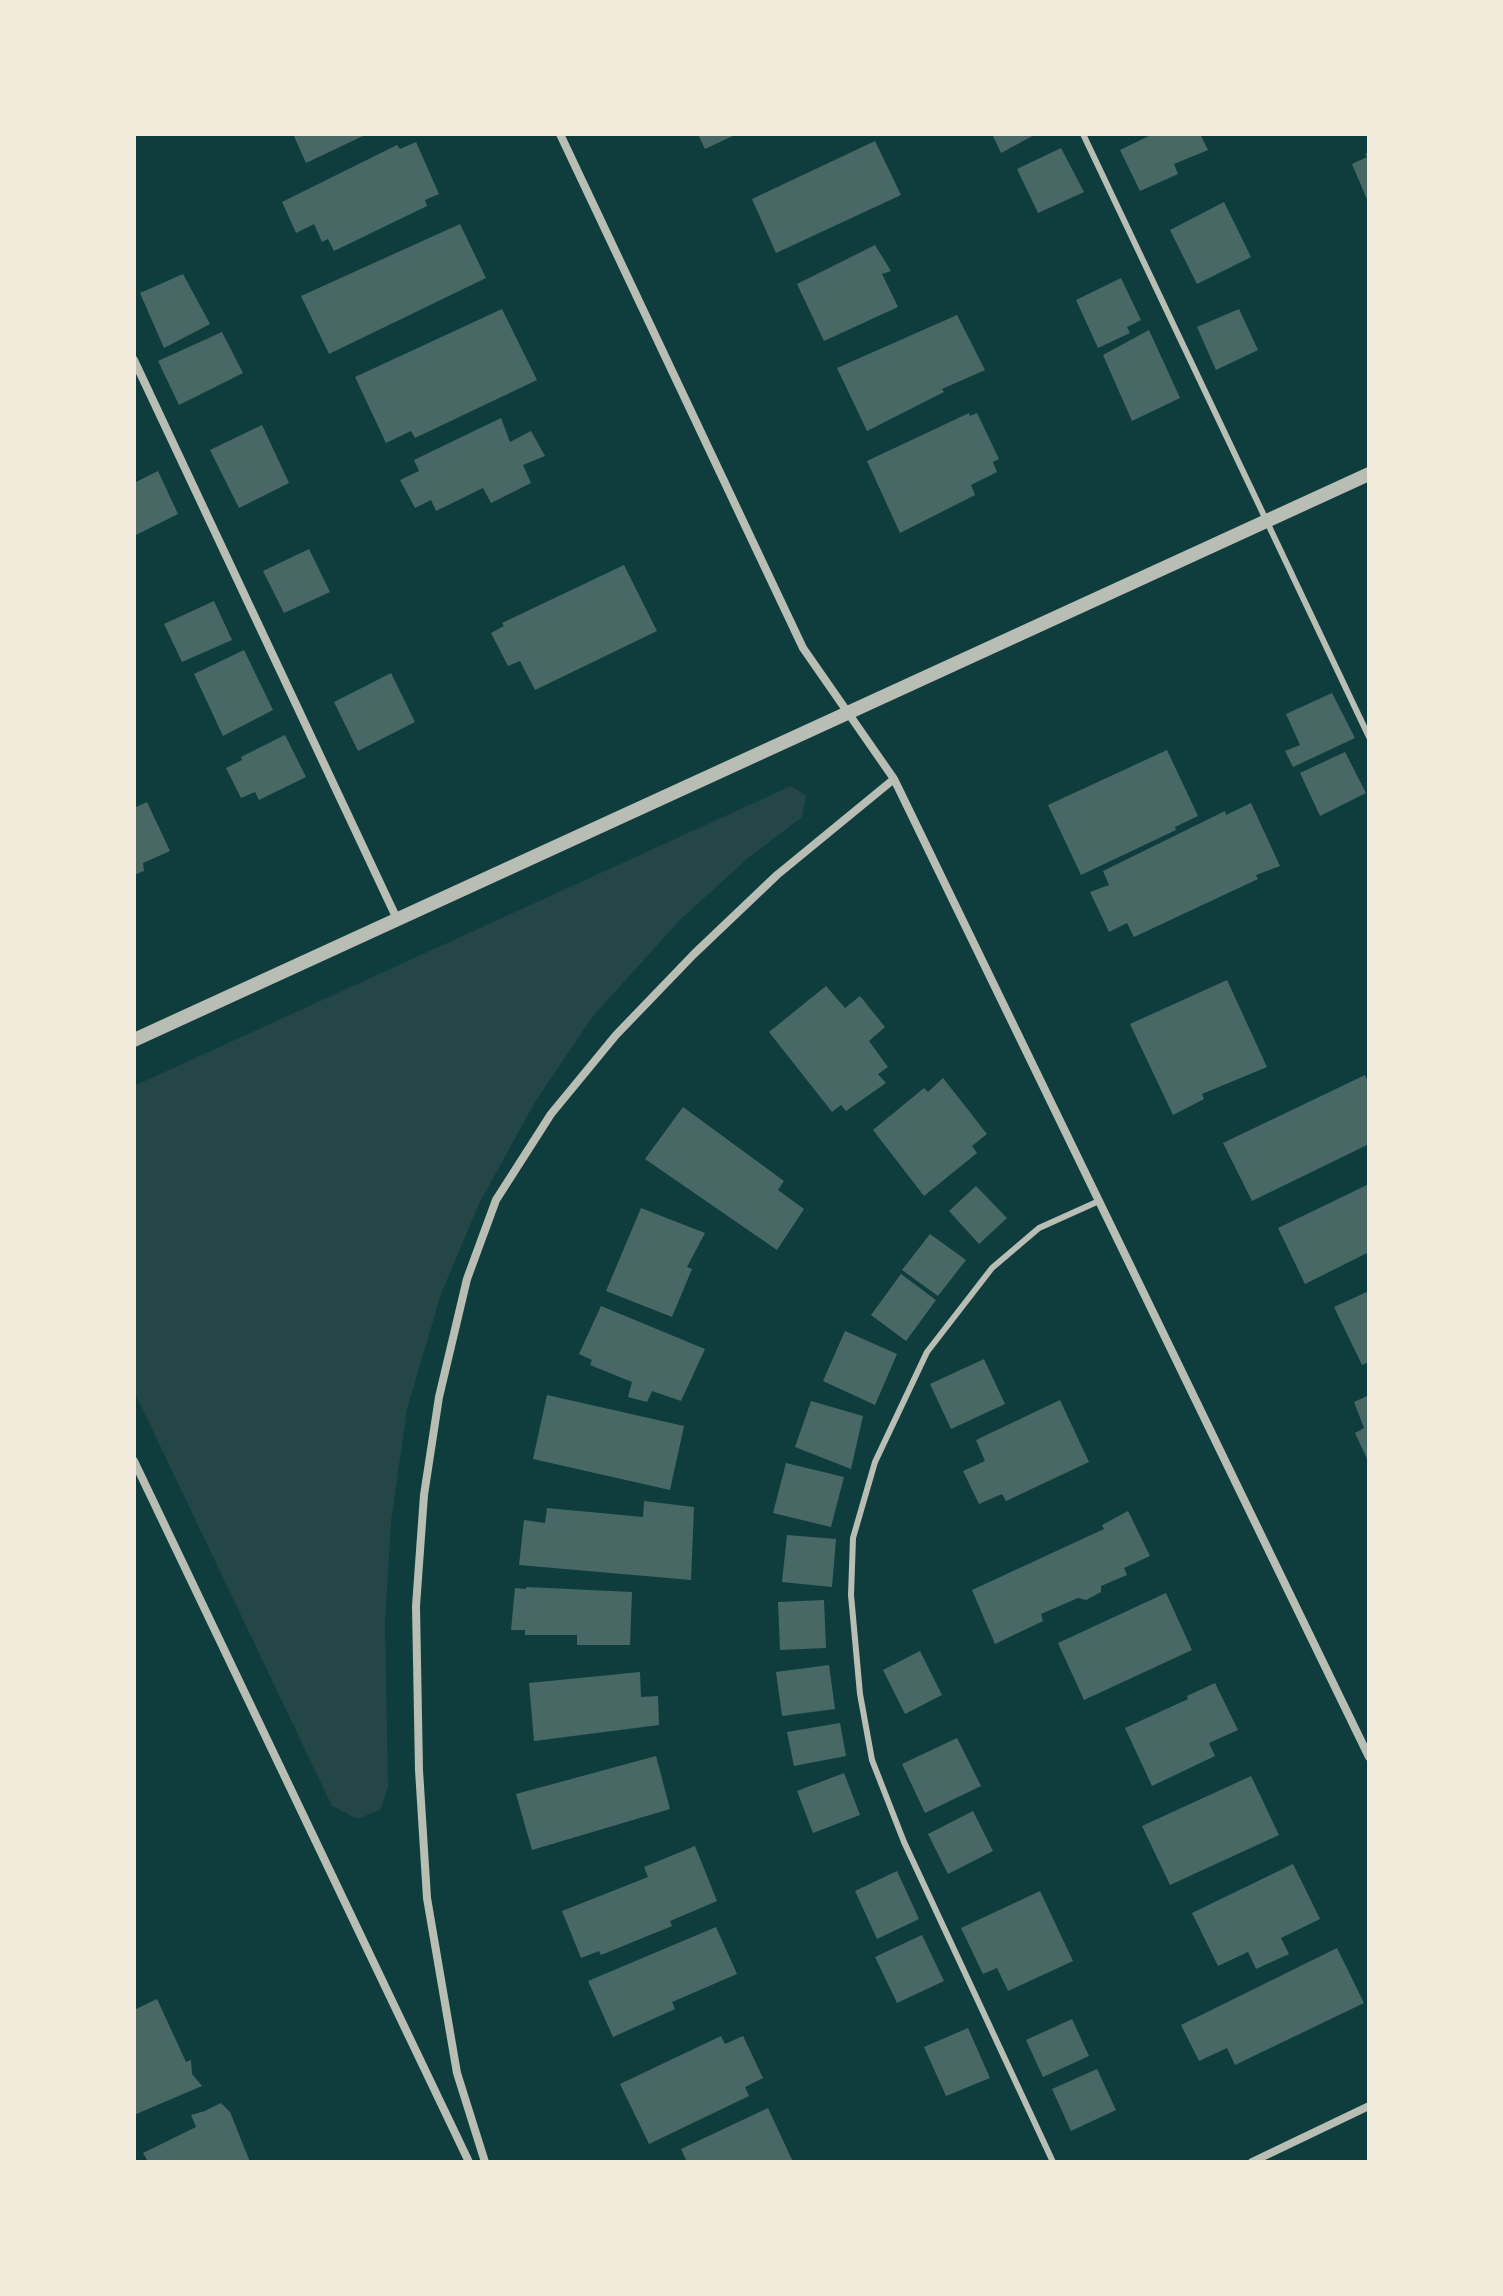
<!DOCTYPE html>
<html>
<head>
<meta charset="utf-8">
<style>
	body { margin:0 }
	#map { position:relative; width:1503px; height:2296px; overflow:hidden; background:#0f3d3e; font-family:"Archivo Narrow",sans-serif }
	canvas { display:block }
	.frame { position:absolute; inset:0; border:136px solid #f1e9da; pointer-events:none }
</style>
</head>
<body>
<div id="map">
<canvas width="1503" height="2296"></canvas>
<div class="frame"></div>
</div>
<script>
const c = document.querySelector('canvas').getContext('2d');
c.lineJoin = 'round';
function fillPath(path, color) {
  c.fillStyle = color;
  c.fill(path, 'evenodd');
}
function shape(rows) {
  const path = new Path2D();
  for (const r of rows) {
    path.moveTo(r[0], r[1]);
    for (let i = 2; i < r.length; i += 2) path.lineTo(r[i], r[i + 1]);
  }
  return path;
}
function trace(path, color, width, dash) {
  c.strokeStyle = color;
  c.lineWidth = width;
  c.lineCap = dash ? 'butt' : 'round';
  c.setLineDash(dash || []);
  c.stroke(path);
}
const green = shape([
	[791,786,806,796,802,817,748,858,680,920,593,1016,535,1102,479,1204,441,1294,407,1409,391,1521,385,1623,388,1786,381,1809,358,1819,332,1806,134,1391,134,1086]
]);
const building = shape([
	[293,134,367,134,306,163],
	[698,134,737,134,705,149],
	[992,134,1036,134,1001,153],
	[1153,134,1200,134,1208,150,1174,164,1178,174,1140,191,1120,150],
	[875,141,901,195,776,253,752,199],
	[416,142,439,194,425,200,427,206,334,251,328,239,322,242,314,224,296,233,282,202,397,145,400,149],
	[1061,148,1084,192,1038,213,1017,169],
	[1369,152,1369,204,1352,164,1367,157,1365,154],
	[1224,202,1251,257,1197,284,1170,230],
	[460,224,486,278,329,354,301,296],
	[875,245,891,271,882,274,898,307,824,341,797,284],
	[183,274,210,324,164,348,140,293],
	[1121,278,1141,320,1127,327,1130,333,1098,348,1076,300],
	[502,309,537,380,415,438,411,431,386,443,355,377],
	[1239,309,1258,350,1216,370,1197,327],
	[957,315,985,370,942,389,944,392,867,431,837,368],
	[1149,330,1180,398,1132,421,1103,355],
	[222,332,243,373,179,405,158,361],
	[969,413,970,416,977,413,999,459,993,462,997,472,971,485,975,495,900,533,867,461],
	[501,418,510,442,531,431,545,456,523,465,531,483,491,503,483,488,436,511,431,500,415,508,400,480,419,471,414,460],
	[262,425,289,483,239,508,210,450],
	[158,471,178,514,134,536,134,483],
	[309,549,330,592,284,613,263,571],
	[624,565,657,631,535,690,520,661,508,666,491,633,504,626,502,623],
	[214,601,232,640,182,662,164,624],
	[244,650,273,710,223,736,194,674],
	[391,673,415,722,358,751,334,702],
	[1332,693,1355,738,1293,767,1285,751,1300,745,1286,714],
	[285,735,306,777,259,800,255,792,241,798,226,768,242,760,241,757],
	[1167,750,1198,816,1175,827,1176,830,1081,875,1048,805],
	[1345,752,1366,793,1320,816,1300,773],
	[147,802,170,851,143,863,144,871,134,875,134,808],
	[1251,803,1280,866,1256,875,1258,879,1134,937,1127,923,1109,932,1090,892,1109,885,1103,871,1225,811,1226,815],
	[1227,980,1267,1067,1202,1094,1204,1099,1173,1115,1130,1024],
	[826,986,845,1008,860,996,885,1027,869,1041,888,1067,878,1074,886,1083,846,1111,841,1105,832,1112,769,1032],
	[1365,1075,1369,1084,1369,1144,1252,1201,1223,1143],
	[943,1078,987,1134,972,1146,977,1153,924,1196,873,1130,924,1088,928,1092],
	[683,1107,784,1181,778,1190,804,1209,777,1250,645,1159],
	[1369,1184,1369,1252,1305,1284,1278,1228],
	[976,1186,1007,1218,979,1244,949,1211],
	[641,1208,705,1233,687,1267,692,1269,672,1317,606,1291],
	[930,1234,966,1260,938,1296,902,1270],
	[901,1274,936,1300,906,1341,871,1315],
	[1369,1291,1369,1362,1362,1365,1334,1307],
	[601,1306,705,1349,681,1401,652,1391,647,1402,628,1397,632,1382,590,1365,592,1360,579,1354],
	[845,1331,897,1354,875,1405,823,1381],
	[984,1359,1005,1404,951,1429,930,1384],
	[547,1395,684,1426,670,1490,533,1459],
	[1369,1395,1369,1463,1355,1433,1364,1428,1354,1402],
	[1060,1400,1089,1462,1006,1501,1002,1494,979,1504,963,1471,985,1461,976,1440],
	[811,1401,863,1416,851,1469,795,1447],
	[786,1463,844,1477,831,1527,773,1513],
	[644,1501,694,1507,691,1580,519,1565,524,1520,545,1523,547,1508,643,1517],
	[1128,1511,1150,1556,1124,1568,1127,1575,1101,1586,1101,1592,1086,1600,1078,1598,1041,1614,1043,1621,995,1644,972,1590,1104,1529,1102,1525],
	[787,1535,836,1539,832,1587,782,1582],
	[526,1587,632,1592,630,1645,577,1645,577,1635,525,1635,525,1630,511,1630,515,1588,526,1589],
	[1166,1593,1192,1650,1084,1700,1058,1643],
	[824,1600,826,1648,780,1650,778,1602],
	[920,1651,942,1695,905,1714,883,1670],
	[829,1665,835,1709,782,1716,776,1672],
	[640,1672,641,1697,658,1696,659,1725,534,1741,529,1683],
	[1215,1683,1238,1730,1209,1743,1215,1756,1152,1786,1125,1728,1188,1699,1187,1696],
	[840,1723,846,1756,794,1766,787,1732],
	[957,1738,981,1786,925,1813,902,1764],
	[656,1756,670,1809,532,1850,516,1794],
	[844,1773,860,1815,813,1833,797,1791],
	[1251,1776,1279,1835,1170,1885,1142,1826],
	[973,1811,993,1851,948,1874,928,1834],
	[695,1846,717,1901,670,1921,672,1926,601,1955,599,1951,581,1958,562,1911,648,1877,644,1867],
	[1293,1864,1320,1919,1281,1938,1289,1954,1256,1969,1248,1952,1218,1966,1192,1913],
	[897,1871,919,1919,877,1939,855,1891],
	[1040,1891,1073,1961,1008,1991,997,1968,983,1974,961,1928],
	[716,1927,737,1974,672,2002,675,2009,613,2037,588,1981],
	[922,1935,944,1981,897,2003,875,1957],
	[1337,1948,1364,2003,1235,2065,1227,2048,1199,2061,1181,2025],
	[157,1999,186,2062,191,2060,192,2074,202,2086,134,2115,134,2010],
	[1072,2019,1089,2056,1043,2077,1026,2040],
	[968,2028,990,2078,946,2096,924,2047],
	[721,2036,725,2044,743,2036,763,2078,745,2087,749,2096,649,2144,620,2084],
	[1097,2069,1116,2110,1071,2131,1052,2089],
	[221,2103,230,2112,250,2162,148,2162,143,2153,196,2127,191,2115,205,2111],
	[768,2108,793,2162,687,2162,681,2149]
]);
const service = shape([
	[1083,134,1369,737],
	[1053,2162,904,1842,872,1760,860,1694,851,1595,853,1538,875,1462,927,1352,992,1268,1039,1228,1099,1201]
]);
const minor = shape([
	[560,134,803,648,894,779,1369,1757],
	[134,360,397,919],
	[134,1461,469,2162],
	[485,2162,457,2073,427,1898,419,1770,416,1606,424,1495,439,1397,467,1279,496,1200,551,1114,616,1035,694,954,777,875,894,779],
	[1252,2162,1369,2106]
]);
const tertiary = shape([
	[134,1040,1369,474]
]);
fillPath(green, '#244646');
fillPath(building, '#486865');
trace(service, '#b8beb3', 6);
trace(minor, '#b8beb3', 8);
trace(tertiary, '#b8beb3', 14);
</script>
</body>
</html>
